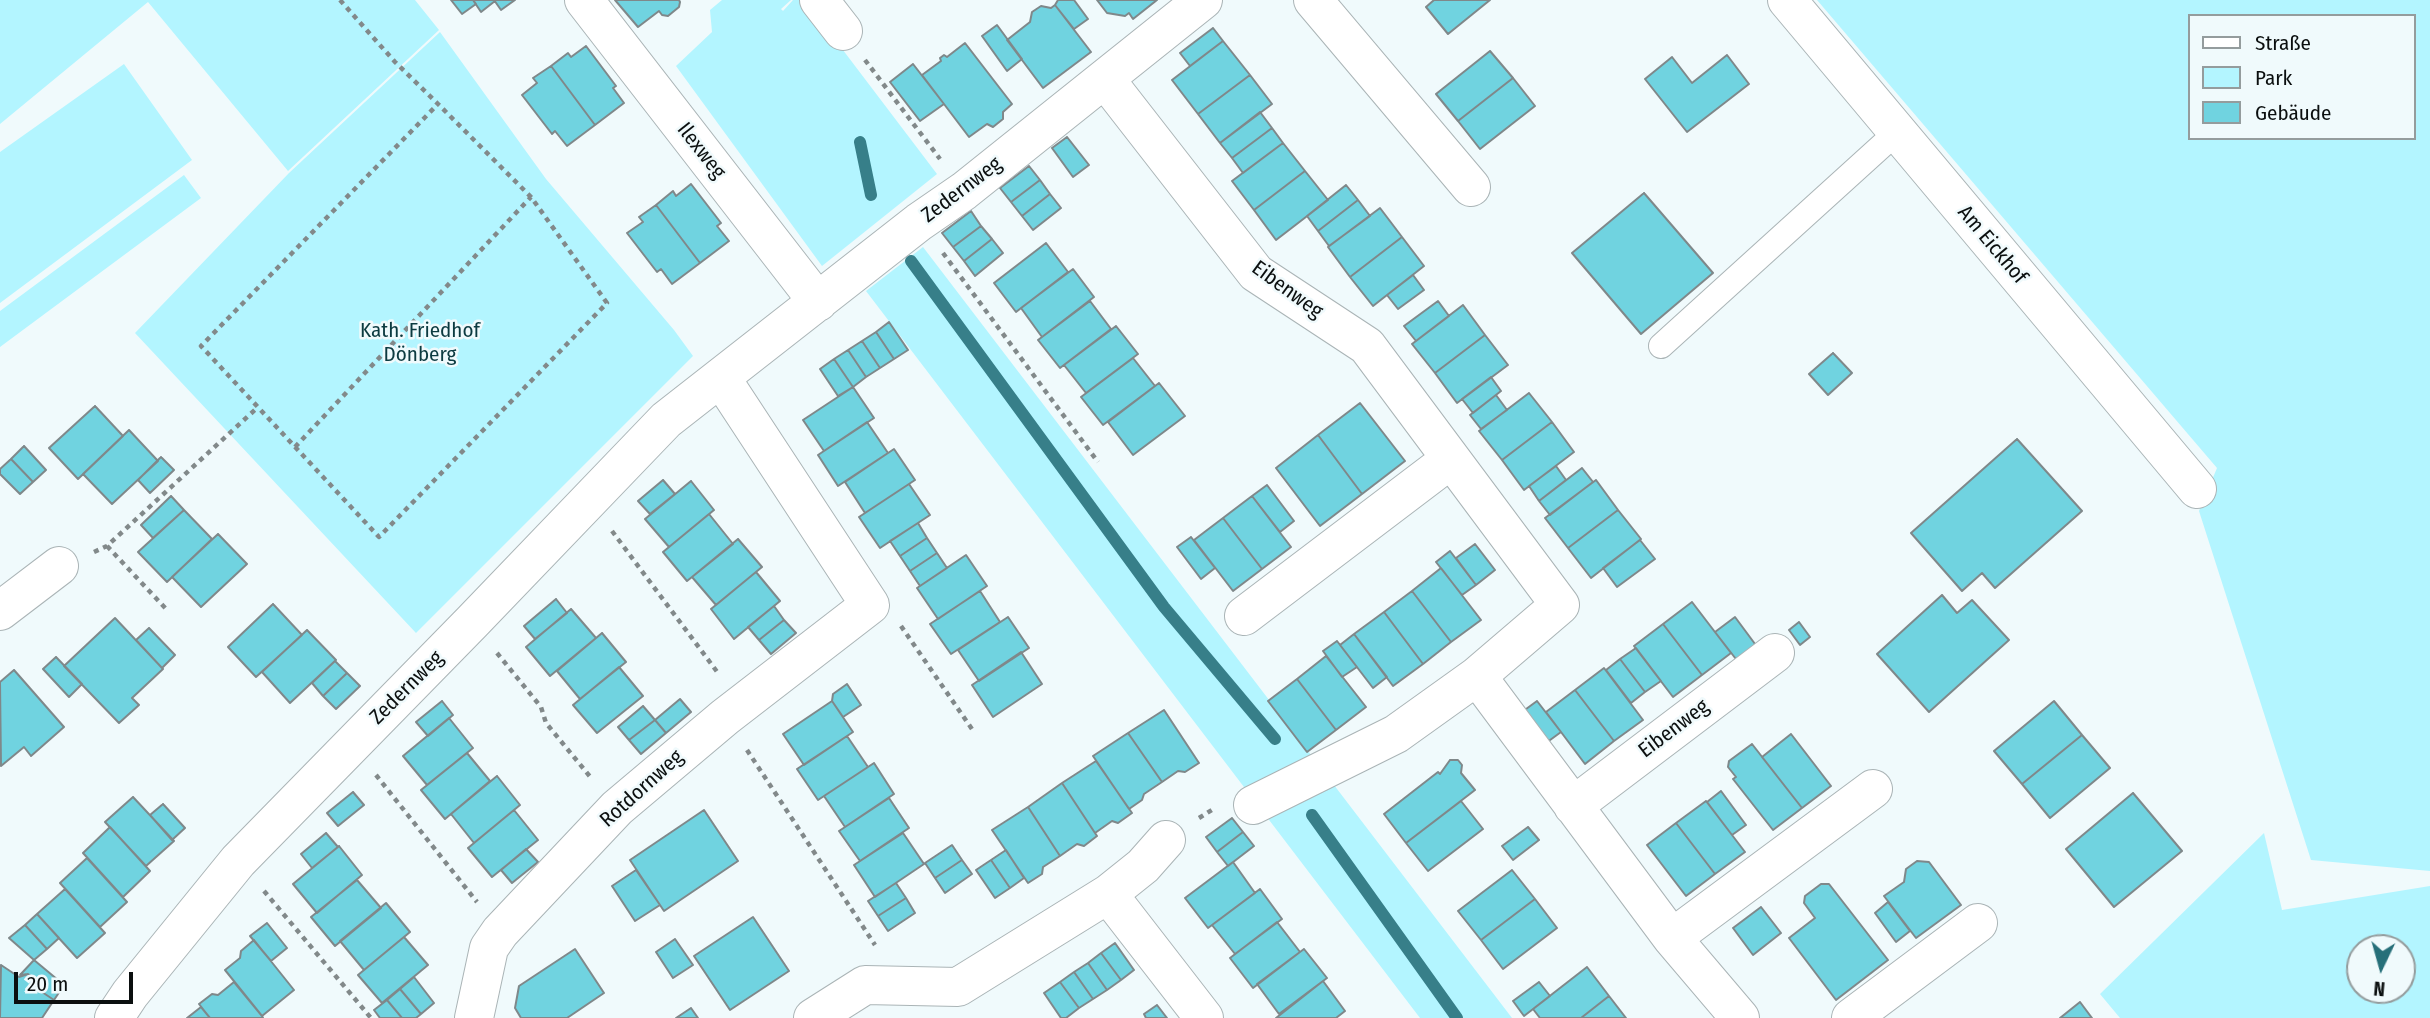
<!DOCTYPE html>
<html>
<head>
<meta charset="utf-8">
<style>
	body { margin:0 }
	#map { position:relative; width:2430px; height:1018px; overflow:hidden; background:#f0fafc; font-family:"Fira Sans Condensed",sans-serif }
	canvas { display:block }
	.legend { position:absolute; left:2188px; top:14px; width:228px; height:126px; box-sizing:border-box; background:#f0fafc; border:2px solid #949c9d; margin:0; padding:9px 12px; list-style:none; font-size:21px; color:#0b0f0f }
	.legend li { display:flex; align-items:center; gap:14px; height:35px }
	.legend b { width:35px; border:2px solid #949c9d }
	.north { position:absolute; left:2346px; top:934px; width:70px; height:70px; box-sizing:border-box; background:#f0fafc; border:2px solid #949c9d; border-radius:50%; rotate:185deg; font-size:19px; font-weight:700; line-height:28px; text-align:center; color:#0b0f0f }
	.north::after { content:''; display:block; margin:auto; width:24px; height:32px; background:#266f79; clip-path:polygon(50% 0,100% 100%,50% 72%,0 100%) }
	.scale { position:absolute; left:14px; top:972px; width:119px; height:32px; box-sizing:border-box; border:4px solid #0b0f0f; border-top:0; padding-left:9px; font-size:21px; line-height:24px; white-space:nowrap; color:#0b0f0f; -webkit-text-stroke:5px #f0fafc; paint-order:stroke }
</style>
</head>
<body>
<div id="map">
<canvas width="2430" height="1018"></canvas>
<ul class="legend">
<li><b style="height:9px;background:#fff"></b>Straße</li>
<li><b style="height:19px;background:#b3f5ff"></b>Park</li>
<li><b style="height:19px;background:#70d3e0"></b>Gebäude</li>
</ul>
<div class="north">N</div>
<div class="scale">20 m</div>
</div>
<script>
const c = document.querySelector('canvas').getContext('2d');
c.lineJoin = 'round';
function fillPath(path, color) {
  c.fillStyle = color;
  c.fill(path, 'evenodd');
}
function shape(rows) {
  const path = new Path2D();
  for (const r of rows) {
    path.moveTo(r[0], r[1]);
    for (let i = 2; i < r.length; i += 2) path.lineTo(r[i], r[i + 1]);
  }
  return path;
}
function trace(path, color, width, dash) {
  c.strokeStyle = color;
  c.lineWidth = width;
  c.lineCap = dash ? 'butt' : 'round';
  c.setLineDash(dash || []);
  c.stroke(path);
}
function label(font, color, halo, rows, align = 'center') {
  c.font = font + ' "Fira Sans Condensed",sans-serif';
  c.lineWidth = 5;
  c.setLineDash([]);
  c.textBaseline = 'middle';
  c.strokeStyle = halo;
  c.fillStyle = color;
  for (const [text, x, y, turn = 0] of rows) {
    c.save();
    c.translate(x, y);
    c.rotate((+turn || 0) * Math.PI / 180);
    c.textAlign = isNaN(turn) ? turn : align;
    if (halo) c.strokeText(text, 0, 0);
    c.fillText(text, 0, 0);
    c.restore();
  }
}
const green = shape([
	[0,0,415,0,439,30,288,171,148,2,0,124],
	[722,0,791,0,781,9,783,11,793,0,805,0,937,174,822,266,676,66,712,32,710,10],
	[1817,0,2430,0,2430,871,2311,860,2199,511,2217,468],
	[2190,16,2414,16,2414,138,2190,138],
	[440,32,546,179,674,330,693,356,416,633,135,333,289,173],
	[124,64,192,160,0,303,0,152],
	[184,175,201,198,0,347,0,311],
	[923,247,1512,1018,1420,1018,866,291],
	[2264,833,2282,910,2430,886,2430,1018,2120,1018,2100,994],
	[2360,948,2402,948,2402,990,2360,990]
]);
const stream = shape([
	[860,142,871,195],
	[911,261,1164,607,1275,739],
	[1312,815,1457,1018]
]);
const building = shape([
	[451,0,473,0,476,4,462,14,451,0],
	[473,0,494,0,495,1,481,12,473,0],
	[494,0,515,0,501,10,494,0],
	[615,0,679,0,680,2,679,7,668,16,662,15,659,11,638,27,615,0],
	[1058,0,1074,0,1088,19,1074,29,1055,5,1058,0],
	[1097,0,1157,0,1133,19,1129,13,1125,16,1107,13,1097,0],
	[1434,0,1490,0,1448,34,1426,7,1434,0],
	[1055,5,1091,52,1043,88,1007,40,1030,22,1032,12,1041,6,1051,8,1055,5],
	[997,25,1022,59,1007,71,982,36,997,25],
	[1213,28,1223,41,1190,66,1180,53,1213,28],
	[1223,41,1250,75,1198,114,1172,80,1223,41],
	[965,43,1012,104,1003,112,1003,119,993,127,987,124,969,137,922,75,941,61,940,58,944,55,947,57,965,43],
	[586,46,616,86,613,88,624,103,595,125,551,66,568,53,571,57,586,46],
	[1490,51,1513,78,1458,121,1436,94,1490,51],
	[1727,55,1749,84,1687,132,1645,79,1672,57,1692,83,1727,55],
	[913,64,944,104,920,121,890,82,913,64],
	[551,66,595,125,567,146,555,131,552,134,522,95,537,83,533,78,551,66],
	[1250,75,1272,104,1220,143,1198,114,1250,75],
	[1513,78,1535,106,1480,149,1458,121,1513,78],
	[1260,112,1272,128,1232,158,1220,143,1260,112],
	[1272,128,1283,143,1243,173,1232,158,1272,128],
	[1067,137,1089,165,1073,177,1052,148,1067,137],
	[1283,143,1305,171,1254,210,1232,181,1283,143],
	[1029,166,1040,180,1011,202,1000,188,1029,166],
	[1305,171,1328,200,1276,240,1254,210,1305,171],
	[1040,180,1050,194,1022,216,1011,202,1040,180],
	[691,184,721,223,717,226,729,241,700,263,656,205,673,191,676,196,691,184],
	[1346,185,1358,200,1318,231,1307,216,1346,185],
	[1644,193,1713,273,1641,334,1572,253,1644,193],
	[1050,194,1061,208,1033,230,1022,216,1050,194],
	[1358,200,1370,216,1329,246,1318,231,1358,200],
	[656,205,700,263,672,284,661,269,657,272,627,233,643,222,639,217,656,205],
	[1380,208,1402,237,1350,277,1328,247,1380,208],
	[971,211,981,226,953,247,942,233,971,211],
	[981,226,992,239,964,261,953,247,981,226],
	[1402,237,1424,266,1373,306,1350,277,1402,237],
	[992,239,1003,253,975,276,964,261,992,239],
	[1046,243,1068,272,1016,312,994,283,1046,243],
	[1073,269,1094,297,1042,337,1021,308,1073,269],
	[1413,275,1424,290,1398,309,1387,295,1413,275],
	[1090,301,1111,329,1060,368,1038,340,1090,301],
	[1438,301,1449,316,1416,341,1404,326,1438,301],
	[1463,305,1485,335,1435,373,1412,344,1463,305],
	[889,322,908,350,894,359,876,332,889,322],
	[1116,326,1138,354,1086,393,1064,365,1116,326],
	[876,332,894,359,880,368,862,341,876,332],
	[1485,335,1508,365,1457,403,1435,373,1485,335],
	[862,341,880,368,866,377,848,350,862,341],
	[848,350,866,377,853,387,834,359,848,350],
	[1833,353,1852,373,1828,395,1809,374,1833,353],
	[1133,358,1155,386,1103,425,1081,397,1133,358],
	[834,359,853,387,838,396,820,369,834,359],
	[1491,377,1501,391,1473,413,1462,399,1491,377],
	[1159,383,1185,416,1133,455,1108,422,1159,383],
	[853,387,874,418,824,451,803,420,853,387],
	[1529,393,1552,422,1502,460,1479,431,1529,393],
	[1496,395,1507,410,1481,429,1470,415,1496,395],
	[1360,403,1405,461,1362,494,1318,435,1360,403],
	[95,406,123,436,78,479,49,448,95,406],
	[867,422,888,453,838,486,818,455,867,422],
	[1552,422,1574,452,1524,490,1502,460,1552,422],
	[129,430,158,461,112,504,83,474,129,430],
	[1318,435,1362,494,1320,526,1276,468,1318,435],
	[2017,439,2082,511,1995,588,1982,573,1962,591,1911,533,2017,439],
	[24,446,46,470,33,482,11,459,24,446],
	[894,449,915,480,865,513,845,482,894,449],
	[161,457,174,470,150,493,138,480,161,457],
	[11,459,33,482,20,494,0,474,0,469,11,459],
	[1556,466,1566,480,1539,501,1529,486,1556,466],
	[1582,468,1593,482,1550,515,1539,501,1582,468],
	[663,480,675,494,650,514,638,501,663,480],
	[1596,480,1618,510,1568,548,1545,518,1596,480],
	[691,481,714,510,669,547,645,519,691,481],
	[909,484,930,515,880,548,859,517,909,484],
	[1267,485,1294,521,1280,532,1252,496,1267,485],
	[171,496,184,510,153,538,141,525,171,496],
	[1252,496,1291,547,1262,569,1223,518,1252,496],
	[184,510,212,539,167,582,138,552,184,510],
	[1618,510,1641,539,1591,578,1568,548,1618,510],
	[709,514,733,544,687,581,663,552,709,514],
	[1223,518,1262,569,1233,591,1194,540,1223,518],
	[918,523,927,538,900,556,890,541,918,523],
	[218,534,247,564,201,607,172,577,218,534],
	[1191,537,1215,568,1201,579,1177,547,1191,537],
	[927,538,937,553,910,571,900,556,927,538],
	[738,539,762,567,716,605,692,577,738,539],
	[1640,540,1655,559,1617,587,1603,568,1640,540],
	[1475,544,1495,570,1476,585,1456,558,1475,544],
	[1450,551,1476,585,1462,595,1436,562,1450,551],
	[937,553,947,568,920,586,910,571,937,553],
	[966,555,987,586,938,619,917,588,966,555],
	[1441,568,1481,620,1451,642,1412,591,1441,568],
	[756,572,780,601,734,639,711,609,756,572],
	[980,591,1000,622,951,654,930,624,980,591],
	[1412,591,1451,642,1423,664,1384,612,1412,591],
	[1942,595,1957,613,1972,600,2009,640,1929,712,1877,654,1942,595],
	[556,599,567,613,535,639,524,626,556,599],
	[1692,602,1731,653,1702,675,1663,624,1692,602],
	[273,604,302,635,256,677,228,647,273,604],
	[774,606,784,620,759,640,748,627,774,606],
	[571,609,596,638,550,676,526,647,571,609],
	[1384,612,1423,664,1393,686,1354,634,1384,612],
	[1008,617,1029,648,979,681,958,650,1008,617],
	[1735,617,1758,648,1739,663,1715,632,1735,617],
	[115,618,163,669,132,698,139,705,119,723,64,666,115,618],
	[784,620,796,633,771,654,759,640,784,620],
	[1799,622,1810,637,1800,645,1789,630,1799,622],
	[1663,624,1702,675,1673,697,1634,646,1663,624],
	[149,628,175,655,162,668,136,640,149,628],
	[307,630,336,660,290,703,262,672,307,630],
	[602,633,626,662,580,699,557,671,602,633],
	[1354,634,1387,677,1373,688,1340,645,1354,634],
	[1337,641,1357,667,1342,677,1323,651,1337,641],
	[1636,648,1661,681,1645,692,1620,659,1636,648],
	[1021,652,1042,684,993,717,972,685,1021,652],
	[1326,656,1366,707,1336,730,1297,679,1326,656],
	[56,657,82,684,69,697,43,669,56,657],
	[1620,659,1645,692,1631,703,1606,670,1620,659],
	[335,661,347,673,323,696,312,683,335,661],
	[619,667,643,696,597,733,573,705,619,667],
	[1604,668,1643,720,1614,741,1575,690,1604,668],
	[14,670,64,727,31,756,24,747,1,766,0,682,14,670],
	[347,673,360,686,336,709,323,696,347,673],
	[1297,679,1336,730,1307,752,1268,701,1297,679],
	[847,684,861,705,843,717,832,701,833,694,847,684],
	[1575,690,1614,741,1585,764,1546,712,1575,690],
	[680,699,691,712,666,733,655,720,680,699],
	[442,701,453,715,428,736,416,722,442,701],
	[832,701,853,732,804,765,783,734,832,701],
	[1537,701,1561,732,1546,743,1522,712,1537,701],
	[2054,701,2082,735,2022,784,1994,751,2054,701],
	[643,706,655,720,629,740,618,727,643,706],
	[1164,710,1199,763,1185,772,1178,771,1162,782,1128,733,1164,710],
	[449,718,473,748,427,785,403,756,449,718],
	[655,720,666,733,641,754,629,740,655,720],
	[1128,733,1162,782,1144,794,1142,800,1129,809,1093,756,1128,733],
	[1791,734,1831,786,1802,808,1762,757,1791,734],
	[2082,735,2110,768,2050,818,2022,784,2082,735],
	[847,736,868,767,818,800,797,769,847,736],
	[1752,744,1802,808,1773,830,1733,779,1736,777,1728,767,1729,761,1752,744],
	[467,753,490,781,445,819,421,790,467,753],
	[1450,760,1458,760,1462,765,1461,773,1475,790,1406,843,1384,814,1438,772,1440,774,1450,760],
	[1096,761,1132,813,1118,823,1112,821,1095,833,1062,783,1096,761],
	[874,763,894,794,845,827,824,796,874,763],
	[497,776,520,805,474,843,451,814,497,776],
	[1062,783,1097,836,1084,846,1077,844,1060,856,1028,807,1062,783],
	[1721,791,1746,825,1732,835,1707,802,1721,791],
	[353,792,364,805,338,826,327,813,353,792],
	[2133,793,2182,851,2114,907,2066,849,2133,793],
	[133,797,174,841,146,866,105,822,133,797],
	[889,798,909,828,860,861,839,831,889,798],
	[1461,801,1483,829,1428,871,1406,843,1461,801],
	[1706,801,1745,852,1715,874,1676,823,1706,801],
	[163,804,185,828,172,840,150,815,163,804],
	[1028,807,1060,856,1043,867,1042,874,1028,883,992,830,1028,807],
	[514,810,538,840,492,877,468,848,514,810],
	[704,810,738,861,664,911,630,860,704,810],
	[1232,818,1243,832,1217,852,1206,837,1232,818],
	[1676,823,1715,874,1686,896,1647,845,1676,823],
	[110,827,150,871,123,897,83,853,110,827],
	[1528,827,1539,840,1513,860,1502,846,1528,827],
	[1243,832,1254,846,1228,866,1217,852,1243,832],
	[326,833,338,847,312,868,301,854,326,833],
	[903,833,924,864,875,897,854,865,903,833],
	[952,845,962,860,935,878,925,863,952,845],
	[339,846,362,875,317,913,293,884,339,846],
	[526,849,538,862,512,883,501,870,526,849],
	[1006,850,1024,878,1010,888,991,860,1006,850],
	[87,858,127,902,100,927,60,883,87,858],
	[962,860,972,874,945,893,935,878,962,860],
	[991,860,1010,888,995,898,976,870,991,860],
	[1917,861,1929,862,1961,905,1916,938,1884,896,1904,882,1906,869,1917,861],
	[1233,862,1255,893,1208,928,1185,898,1233,862],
	[636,870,660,905,635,921,612,886,636,870],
	[1512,870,1535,899,1481,940,1458,911,1512,870],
	[357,880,381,908,335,946,311,917,357,880],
	[896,883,906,898,878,916,868,901,896,883],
	[1821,884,1829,884,1888,960,1836,1000,1789,938,1815,918,1804,903,1805,896,1821,884],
	[65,889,105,933,77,958,37,914,65,889],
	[1260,889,1282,919,1235,954,1212,925,1260,889],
	[906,898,915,913,888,931,878,916,906,898],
	[1535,899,1557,928,1503,969,1481,940,1535,899],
	[1888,902,1910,931,1896,942,1875,913,1888,902],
	[386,903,410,932,364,970,340,941,386,903],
	[1761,907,1781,933,1753,955,1733,928,1761,907],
	[37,914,59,938,47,949,25,925,37,914],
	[753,917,789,971,730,1010,694,956,753,917],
	[1277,922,1300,952,1253,988,1230,958,1277,922],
	[267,923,287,948,271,961,250,936,267,923],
	[25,925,47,949,34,960,9,938,25,925],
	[404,937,428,965,382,1003,358,975,404,937],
	[675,939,693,965,673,978,656,952,675,939],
	[254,940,294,990,262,1016,225,970,240,958,241,951,254,940],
	[1115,943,1134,970,1121,980,1101,953,1115,943],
	[575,949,604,993,567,1018,521,1018,515,1008,519,986,575,949],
	[1304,949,1327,978,1279,1014,1257,984,1304,949],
	[1101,953,1121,980,1107,990,1088,963,1101,953],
	[34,960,64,985,54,1000,36,988,35,979,28,974,20,975,34,960],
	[1088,963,1107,990,1093,999,1074,972,1088,963],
	[1,965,19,977,28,974,35,979,36,988,54,1000,42,1018,0,1018,1,965],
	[1587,967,1609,996,1581,1018,1540,1018,1533,1009,1587,967],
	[1074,972,1093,999,1079,1008,1060,982,1074,972],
	[414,977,434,1003,421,1014,400,989,414,977],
	[1323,981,1345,1011,1336,1018,1276,1018,1323,981],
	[234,982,262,1016,263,1018,210,1018,199,1004,212,994,218,995,234,982],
	[1060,982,1079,1008,1066,1018,1061,1018,1044,993,1060,982],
	[1539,982,1550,996,1524,1016,1513,1001,1539,982],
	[400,989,421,1014,416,1018,402,1018,387,1000,400,989],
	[1609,996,1626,1018,1581,1018,1609,996],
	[387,1000,402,1018,380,1018,374,1010,387,1000],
	[2080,1002,2092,1018,2060,1018,2080,1002],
	[1157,1005,1167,1018,1146,1018,1144,1014,1157,1005],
	[201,1007,210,1018,187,1018,201,1007],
	[691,1008,698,1018,676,1018,691,1008]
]);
const path = shape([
	[340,0,395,62,438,104,531,197,607,303,379,537,201,346,438,104],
	[865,60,940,159],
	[943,253,1098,462],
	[295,447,531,197],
	[612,531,718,673],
	[107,546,168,611],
	[94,552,107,546,258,407],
	[901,626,974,732],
	[497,653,541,707,546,723,592,779],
	[747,750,875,945],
	[376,775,477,902],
	[1199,818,1215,808],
	[264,891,371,1018]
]);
const service = shape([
	[1661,346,1897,132]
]);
const minor = shape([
	[584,0,818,302],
	[819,0,843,31],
	[1313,0,1471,187],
	[1787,0,2197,489],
	[1105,79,1256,273,1367,346,1560,605,1477,676,1672,938,1740,1018],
	[0,611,59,566],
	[1244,616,1451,459],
	[1253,805,1396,734,1477,676],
	[1573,806,1775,653],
	[1108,894,1204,1018],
	[1672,938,1873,789],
	[114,1018,130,994,238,861,472,622,666,420,919,222,964,191,1203,0],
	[474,1018,489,948,500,932,617,808,725,717,870,605,721,378],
	[813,1018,865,985,958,987,1108,894,1143,866,1166,840],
	[1851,1018,1978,923]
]);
const streetNames = [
	["Ilexweg",701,151,52],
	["Zedernweg",962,190,-37],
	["Am Eickhof",1992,245,50],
	["Eibenweg",1287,290,36],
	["Zedernweg",407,688,-45],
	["Eibenweg",1674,729,-37],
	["Rotdornweg",642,789,-42]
];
const parkNames = [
	["Kath. Friedhof",420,331],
	["Dönberg",420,355]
];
fillPath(green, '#b3f5ff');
trace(stream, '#377f89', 12);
fillPath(building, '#70d3e0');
trace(building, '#7f888a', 2);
trace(service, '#aab4b6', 26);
trace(minor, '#aab4b6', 40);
trace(path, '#82898a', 4.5, [5, 5]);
trace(service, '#fff', 24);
trace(minor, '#fff', 38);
label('21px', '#0b0f0f', '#f0fafc', streetNames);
label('21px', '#0c3b41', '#f0fafc', parkNames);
</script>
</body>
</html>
